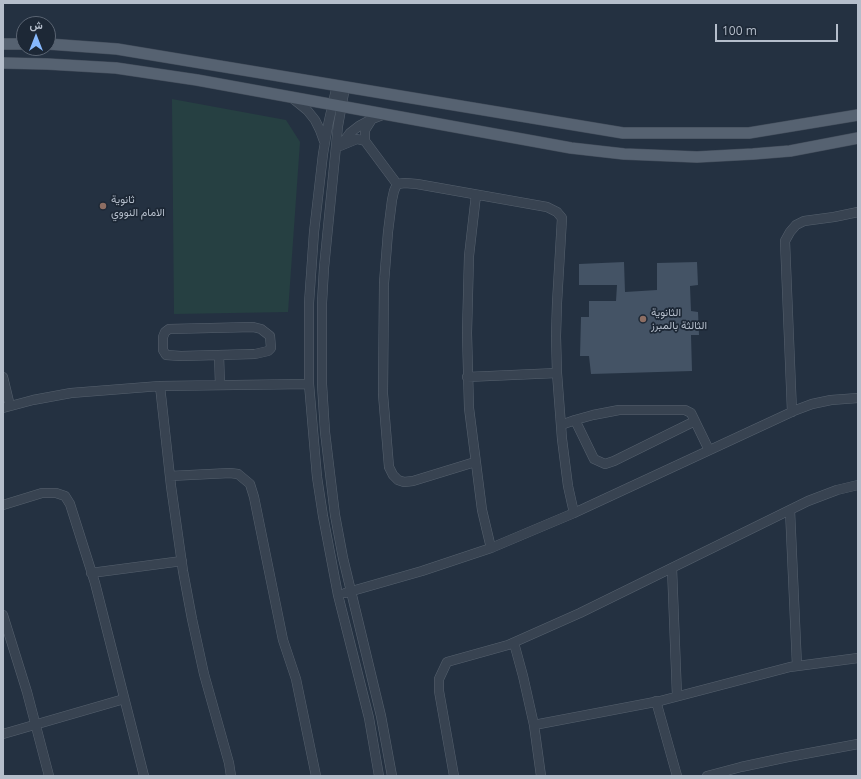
<!DOCTYPE html>
<html>
<head>
<meta charset="utf-8">
<style>
	body { margin:0 }
	#map { position:relative; width:861px; height:779px; overflow:hidden; background:#243141; font-family:"Open Sans",Vazirmatn,sans-serif }
	canvas { display:block }
	.frame { position:absolute; inset:0; border:4px solid #b5becb; pointer-events:none }
	.north { position:absolute; left:16px; top:16px; width:40px; height:40px; box-sizing:border-box; background:#1d2836; border:1px solid #5a6472; border-radius:50%; rotate:0deg; font-size:11px; font-weight:700; line-height:16px; text-align:center; color:#b5becb }
	.north::after { content:''; display:block; margin:auto; width:14px; height:18px; background:#87b9fe; clip-path:polygon(50% 0,100% 100%,50% 72%,0 100%) }
	.scale { position:absolute; left:715px; top:24px; width:123px; height:18px; box-sizing:border-box; border:2px solid #b5becb; border-top:0; padding-left:5px; font-size:12px; line-height:14px; white-space:nowrap; color:#b5becb; -webkit-text-stroke:3px #1d2836; paint-order:stroke }
</style>
</head>
<body>
<div id="map">
<canvas width="861" height="779"></canvas>
<div class="frame"></div>
<div class="north">ش</div>
<div class="scale">100 m</div>
</div>
<script>
const c = document.querySelector('canvas').getContext('2d');
c.lineJoin = 'round';
function fillPath(path, color) {
  c.fillStyle = color;
  c.fill(path, 'evenodd');
}
function shape(rows) {
  const path = new Path2D();
  for (const r of rows) {
    path.moveTo(r[0], r[1]);
    for (let i = 2; i < r.length; i += 2) path.lineTo(r[i], r[i + 1]);
  }
  return path;
}
function trace(path, color, width, dash) {
  c.strokeStyle = color;
  c.lineWidth = width;
  c.lineCap = dash ? 'butt' : 'round';
  c.setLineDash(dash || []);
  c.stroke(path);
}
function label(font, color, halo, rows, align = 'center') {
  c.font = font + ' "Open Sans",Vazirmatn,sans-serif';
  c.lineWidth = 3.5;
  c.setLineDash([]);
  c.textBaseline = 'middle';
  c.strokeStyle = halo;
  c.fillStyle = color;
  for (const [text, x, y, turn = 0] of rows) {
    c.save();
    c.translate(x, y);
    c.rotate((+turn || 0) * Math.PI / 180);
    c.textAlign = isNaN(turn) ? turn : align;
    if (halo) c.strokeText(text, 0, 0);
    c.fillText(text, 0, 0);
    c.restore();
  }
}
const green = shape([
	[172,99,286,120,300,142,288,312,174,314]
]);
const building = shape([
	[624,262,625,292,657,290,657,263,697,262,698,285,690,286,691,311,698,312,699,335,691,335,692,371,591,374,589,356,580,356,581,317,589,317,589,301,616,301,617,285,579,285,579,264]
]);
const minor = shape([
	[337,85,328,125,323,154,314,232,309,303,309,384,317,477,323,516,338,595,369,718,379,776],
	[345,87,338,126,324,268,322,303,322,384,325,432,335,515,343,558,381,716,392,776],
	[291,97,307,110,315,120,320,130,324,141],
	[365,141,365,130,372,119],
	[342,144,350,133,359,126,372,119,385,114],
	[340,146,357,139,365,141,397,184],
	[476,195,469,256,467,333,469,408,482,510,491,548],
	[253,327,261,329,270,336,271,348,268,351,255,354,181,356,166,355,163,350,163,337,165,332,169,329,253,327],
	[219,355,220,385],
	[3,377,10,406],
	[467,377,557,373],
	[160,386,171,486,183,571,192,619,204,674,229,763,231,776],
	[3,408,33,400,71,393,160,386,309,384],
	[792,412,785,241,790,232,796,225,804,221,834,217,858,212],
	[575,420,594,459,605,464,614,461,695,421],
	[561,425,575,420,593,415,619,410,685,410,691,413,709,450],
	[475,462,413,481,404,482,398,480,393,475,389,467,383,394,384,283,388,232,392,200,394,191,397,184,405,183,417,184,547,207,557,212,562,218,557,303,556,336,557,373,562,439,568,486,574,513],
	[170,476,230,473,238,474,250,484,254,497,283,640,296,679,316,776],
	[3,505,42,493,56,493,65,496,70,504,95,583,144,776],
	[790,510,797,666],
	[672,568,677,696],
	[91,573,182,561],
	[345,593,422,571,491,548,574,513,796,410,812,404,831,400,858,398],
	[3,615,27,692,49,776],
	[514,643,523,676,534,725,541,776],
	[656,701,677,776],
	[534,725,660,701,790,667,858,658],
	[3,734,124,699],
	[454,776,439,691,439,679,447,662,508,645,580,613,808,501,837,490,858,485],
	[707,776,741,767,788,757,858,744]
]);
const major = shape([
	[3,44,24,44],
	[48,44,117,49,623,133,749,133,858,115],
	[3,63,47,64,116,68,197,80,571,148,624,154,697,157,753,154,790,151,858,138]
]);
const markers = [
	[103,206,4,"#8d6e63"],
	[643,319,4,"#8d6e63"]
];
const poiNames = [
	["ثانوية",111,200],
	["الامام النووي",111,213],
	["الثانوية",651,313],
	["الثالثة بالمبرز",651,326]
];
fillPath(green, '#264042');
fillPath(building, '#445365');
trace(minor, '#56616e', 10);
trace(major, '#424c5a', 12);
trace(minor, '#384351', 9);
trace(major, '#566271', 11);
for (const [x, y, r, color] of markers) {
  const dot = new Path2D();
  dot.arc(x, y, r, 0, 2 * Math.PI);
  c.fillStyle = color;
  c.fill(dot);
  trace(dot, '#1d2836', 1.5);
}
label('11px', '#b5becb', '#1d2836', poiNames, 'left');
</script>
</body>
</html>
